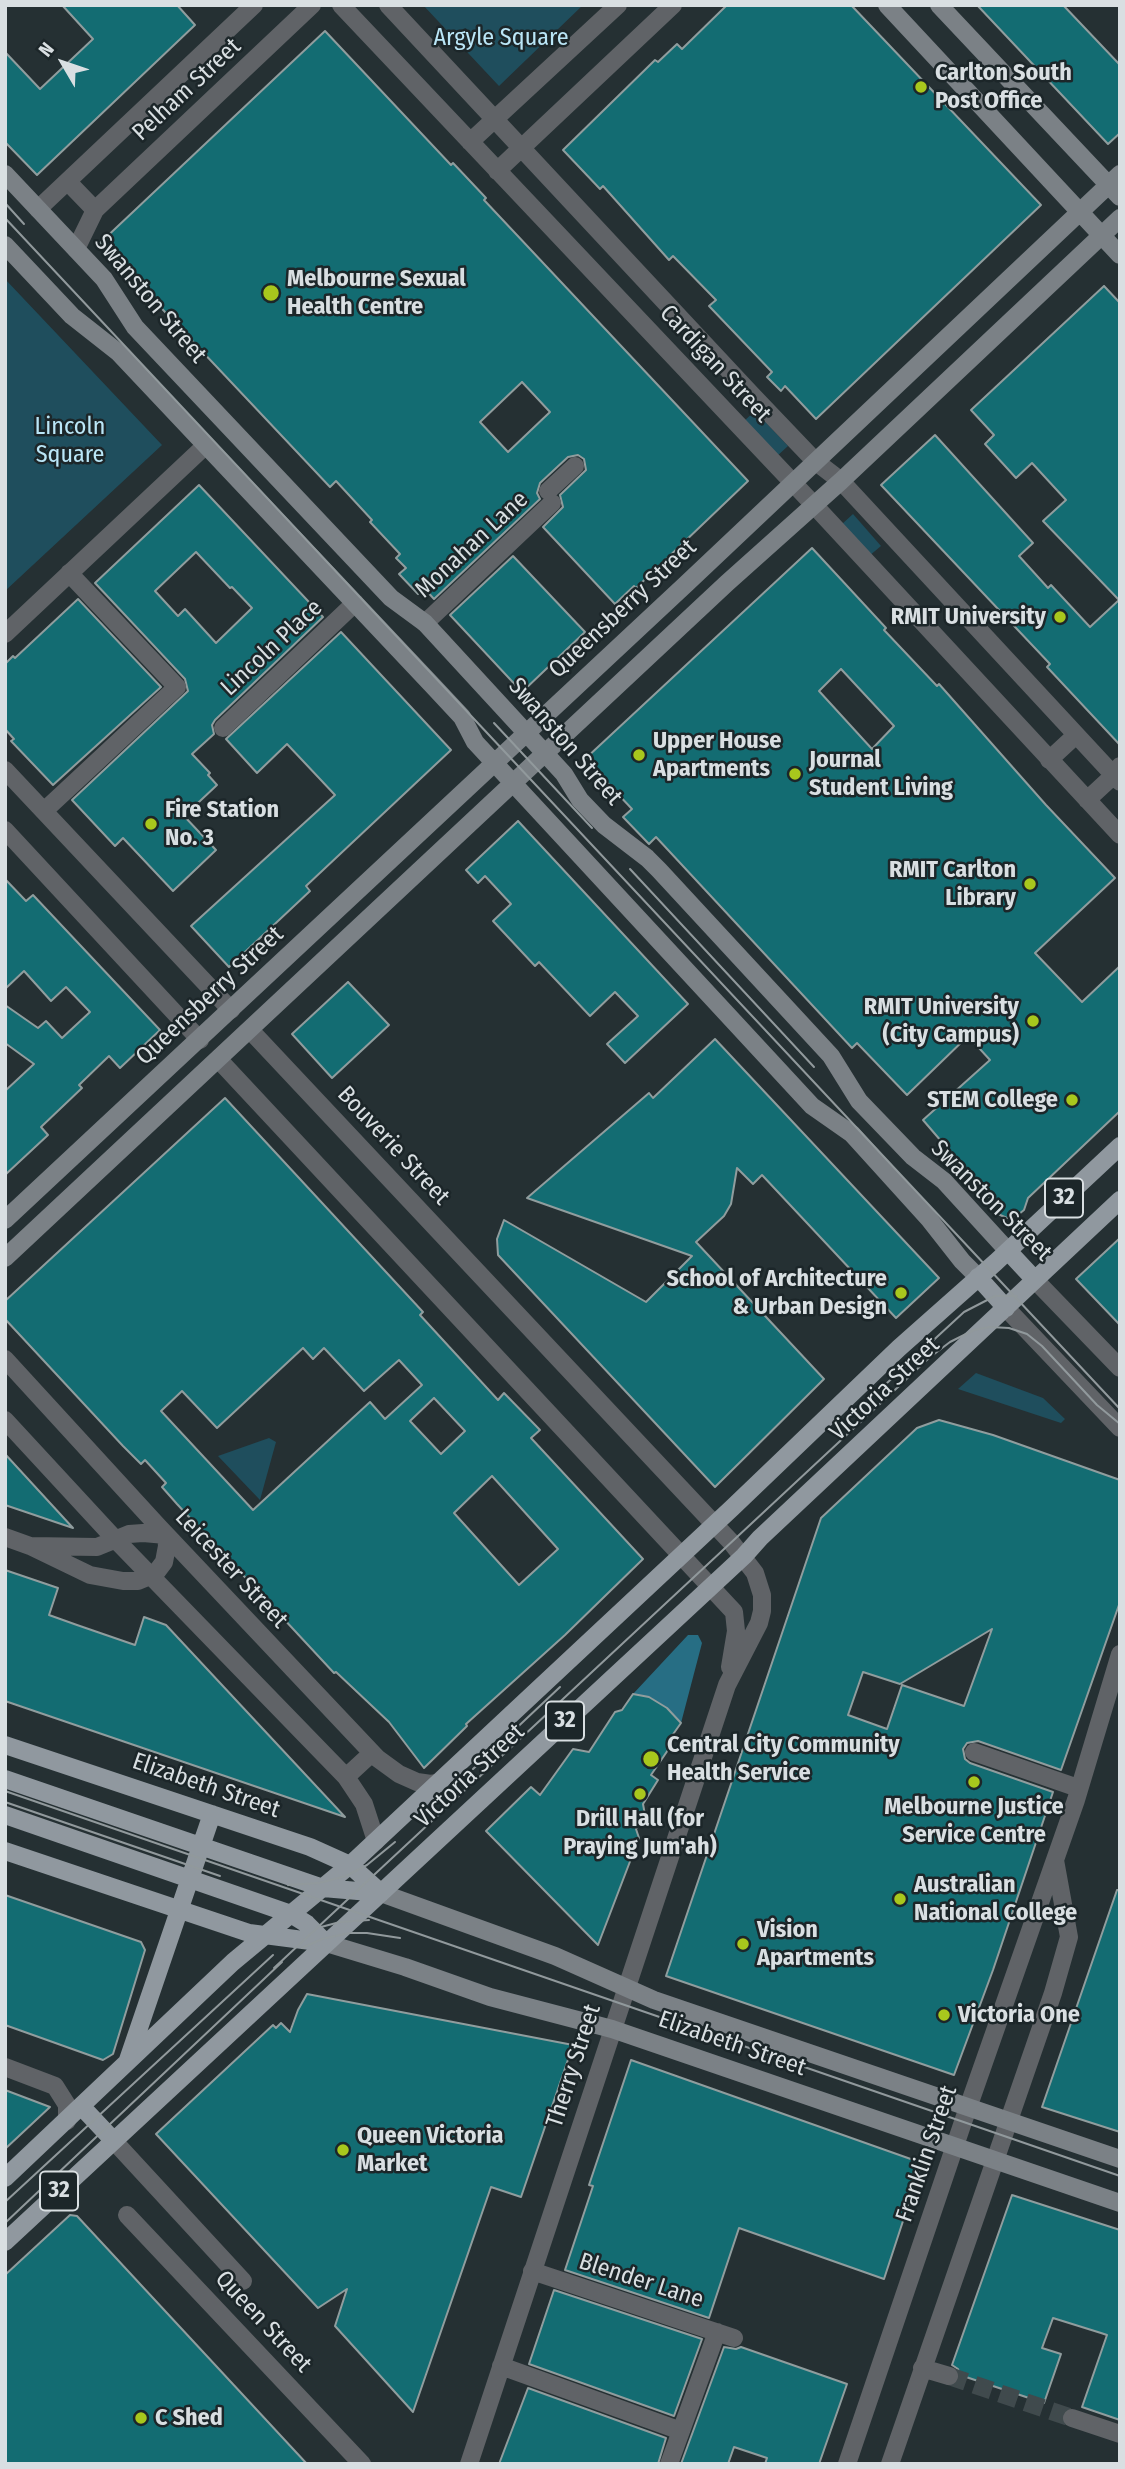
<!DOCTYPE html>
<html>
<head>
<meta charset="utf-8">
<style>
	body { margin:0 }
	#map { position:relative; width:1125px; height:2469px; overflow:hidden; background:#253033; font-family:"Fira Sans Condensed",sans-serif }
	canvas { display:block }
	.frame { position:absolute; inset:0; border:7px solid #d9dfe2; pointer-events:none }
	.north { position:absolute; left:28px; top:28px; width:70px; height:70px; -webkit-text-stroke:5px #1c2629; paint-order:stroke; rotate:309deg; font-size:19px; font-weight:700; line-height:28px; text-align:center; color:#d9dfe2 }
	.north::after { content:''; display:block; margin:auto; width:24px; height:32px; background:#d9dfe2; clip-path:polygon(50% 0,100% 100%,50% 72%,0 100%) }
</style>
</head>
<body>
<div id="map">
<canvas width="1125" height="2469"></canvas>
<div class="frame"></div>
<div class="north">N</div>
</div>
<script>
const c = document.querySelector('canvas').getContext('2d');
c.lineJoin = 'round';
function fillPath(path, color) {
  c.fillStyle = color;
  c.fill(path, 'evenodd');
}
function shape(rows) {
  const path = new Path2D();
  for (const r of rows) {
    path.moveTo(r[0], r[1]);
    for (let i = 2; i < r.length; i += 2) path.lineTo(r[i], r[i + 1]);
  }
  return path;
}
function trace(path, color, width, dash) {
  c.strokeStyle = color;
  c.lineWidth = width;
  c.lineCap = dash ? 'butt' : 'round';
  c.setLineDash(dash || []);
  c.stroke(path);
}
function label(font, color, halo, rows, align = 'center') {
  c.font = font + ' "Fira Sans Condensed",sans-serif';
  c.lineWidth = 5;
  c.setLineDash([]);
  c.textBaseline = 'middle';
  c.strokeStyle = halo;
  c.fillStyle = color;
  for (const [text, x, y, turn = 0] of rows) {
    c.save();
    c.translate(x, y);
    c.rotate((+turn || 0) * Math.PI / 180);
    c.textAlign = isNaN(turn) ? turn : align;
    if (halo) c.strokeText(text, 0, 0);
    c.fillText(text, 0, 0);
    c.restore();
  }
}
const green = shape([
	[423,5,583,5,499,86],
	[5,279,162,445,5,591],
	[755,411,788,446,776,457,743,422],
	[853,514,881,546,869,556,841,525],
	[976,1373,1043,1398,1065,1419,1061,1423,958,1389],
	[269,1438,276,1442,260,1500,218,1456]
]);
const forest = shape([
	[688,1635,698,1635,702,1643,681,1723,667,1708,650,1697,633,1694]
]);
const building = shape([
	[62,5,177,5,195,25,37,175,5,142,5,52,40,89,93,39,62,5],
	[727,5,851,5,1041,205,816,419,785,386,781,391,767,377,772,372,709,306,716,300,673,256,669,260,603,186,600,189,563,150,655,60,658,62,677,44,682,49,727,5],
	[977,5,1063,5,1120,65,1120,133,1108,144,977,5],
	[325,31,451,165,453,163,486,198,484,200,748,481,636,588,634,586,615,604,543,527,563,507,560,495,586,470,584,459,578,455,568,457,540,483,537,493,540,499,434,599,424,588,418,594,399,574,406,568,396,558,400,554,370,522,372,520,336,481,330,487,100,243,325,31],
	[522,382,550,412,508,452,480,422,522,382],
	[1104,286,1120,303,1120,745,1047,667,1050,664,881,485,935,435,1033,543,1019,556,1048,588,1051,585,1090,627,1119,600,1043,521,1066,500,1032,463,1016,478,985,444,994,435,971,410,1104,286],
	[199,485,323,617,215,720,212,725,214,734,192,754,210,773,208,775,217,785,184,816,216,850,173,891,123,838,115,846,72,800,188,691,185,679,95,583,199,485],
	[196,552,230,588,232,587,252,608,216,643,185,609,178,616,155,591,196,552],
	[812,548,886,628,884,630,937,686,939,684,1046,805,1115,878,1035,953,1082,1002,1120,966,1120,1111,1028,1198,1024,1210,1014,1218,1007,1218,998,1214,992,1206,990,1198,923,1120,990,1060,968,1036,907,1095,857,1043,852,1048,656,837,649,844,623,817,632,809,585,759,812,548],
	[841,669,894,726,872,749,819,691,841,669],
	[513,556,585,632,522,692,450,615,513,556],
	[78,599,161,687,53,785,11,741,14,739,5,729,5,664,13,656,15,658,78,599],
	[341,632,451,750,306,886,310,891,229,967,191,926,335,795,287,744,257,773,226,739,341,632],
	[518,821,688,1004,625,1063,607,1044,638,1016,615,992,590,1016,539,962,535,966,493,921,511,904,485,876,478,883,466,870,518,821],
	[5,879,26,901,33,895,160,1030,120,1068,109,1056,79,1085,82,1088,41,1127,48,1135,5,1175,5,1091,34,1064,5,1043,5,1005,38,1028,46,1021,62,1038,90,1012,66,987,51,1001,24,971,5,989,5,879],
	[348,982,389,1025,332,1078,292,1034,348,982],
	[715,1039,939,1278,896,1318,762,1175,753,1184,737,1168,731,1204,724,1216,696,1242,824,1379,715,1487,498,1255,497,1239,504,1220,646,1302,692,1256,527,1198,649,1093,653,1098,715,1039],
	[225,1098,423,1312,420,1315,498,1400,504,1393,540,1430,531,1438,643,1559,565,1635,466,1724,467,1726,424,1768,389,1722,336,1672,334,1673,177,1504,162,1487,166,1483,145,1460,141,1464,123,1446,5,1319,5,1301,225,1098],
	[303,1348,313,1359,324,1348,364,1391,399,1360,422,1385,385,1419,370,1402,253,1510,161,1411,182,1391,217,1428,303,1348],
	[434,1398,465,1431,441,1454,410,1421,434,1398],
	[492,1476,558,1549,519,1585,454,1513,492,1476],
	[1120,1238,1120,1325,1076,1279,1120,1238],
	[939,1420,993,1435,1120,1480,1120,1602,1061,1770,978,1741,967,1743,963,1749,965,1759,970,1763,1053,1792,993,1970,954,2075,666,1976,821,1518,917,1428,939,1420],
	[992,1629,964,1706,902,1685,887,1729,848,1715,863,1672,900,1684,992,1629],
	[5,1454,73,1528,5,1505,5,1454],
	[5,1570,58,1588,49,1615,77,1625,135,1645,144,1617,166,1625,345,1817,5,1701,5,1570],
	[633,1694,649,1697,667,1708,681,1723,669,1740,670,1747,651,1775,658,1780,643,1804,645,1815,636,1829,639,1838,598,1945,486,1831,531,1787,540,1795,573,1749,589,1752,615,1712,622,1710,633,1694],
	[1117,1890,1120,1890,1120,2132,1042,2107,1117,1890],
	[5,1895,141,1942,145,1950,113,2054,103,2060,5,2025,5,1895],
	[307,1994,573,2045,521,2197,491,2187,413,2412,335,2326,347,2289,318,2308,156,2134,273,2025,276,2028,281,2023,290,2032,298,2010,307,1994],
	[631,2060,922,2163,884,2279,739,2228,709,2318,565,2270,593,2186,589,2185,631,2060],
	[5,2090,50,2107,5,2149,5,2090],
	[1012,2195,1120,2230,1120,2420,1082,2407,1107,2335,1101,2333,1053,2318,1042,2348,1061,2354,1044,2403,960,2375,958,2369,952,2365,1012,2195],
	[70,2215,77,2216,307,2464,5,2464,5,2275,70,2215],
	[554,2290,702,2339,674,2416,529,2364,554,2290],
	[724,2347,736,2349,741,2347,847,2384,819,2464,765,2464,767,2458,734,2447,728,2464,681,2464,724,2347],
	[528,2388,666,2438,658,2464,499,2464,528,2388]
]);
const streetTunnel = shape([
	[949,2376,1072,2418]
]);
const street = shape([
	[341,5,814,505,1120,835],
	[388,5,751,394,815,461,841,481,1120,782],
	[470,142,618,5],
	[497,171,673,5],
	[68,182,95,210],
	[38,209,254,5],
	[76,249,95,210,312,5],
	[548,491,575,466],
	[425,623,552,503],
	[5,634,206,445],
	[223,728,355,603],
	[1049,760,1076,735],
	[5,770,231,1010],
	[1087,800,1114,775,1120,766],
	[44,811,177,687,69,573],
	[5,830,200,1040],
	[250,1030,731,1542,755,1573,762,1595,762,1611,759,1623,727,1685,469,2464],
	[219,1060,734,1612,736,1631,730,1667],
	[1035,1280,1120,1368],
	[1006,1308,1120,1428],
	[5,1359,158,1526,377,1758,399,1774,417,1782,431,1784,440,1782],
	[5,1420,115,1539,346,1777,364,1804,376,1841],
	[5,1537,30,1546,90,1575,123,1581,138,1581,155,1574,164,1562,167,1546,166,1535,143,1533,129,1534,97,1547,30,1546],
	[974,1752,1078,1788],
	[346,1777,372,1753],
	[5,2067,55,2086,67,2105,67,2121],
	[113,2140,243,2281],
	[127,2215,362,2464],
	[532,2271,734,2338],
	[501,2366,681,2431],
	[922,2368,949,2376],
	[1072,2418,1120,2434],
	[669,2464,717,2332],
	[847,2464,963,2122,1076,1800,1120,1654],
	[890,2464,1053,1993,1069,1937,1055,1860]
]);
const secondary = shape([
	[887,5,1120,255],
	[939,5,1120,197],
	[5,174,104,279,135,327,391,598,425,623,564,774,580,800,604,825,647,858,659,870,831,1056,859,1101,913,1157,944,1181,1008,1251],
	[5,245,72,316,119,353,434,687,462,717,475,742,812,1106,852,1134,929,1219,962,1261,978,1277],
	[5,1220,685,585,1120,174],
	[5,1258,727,583,841,481,1120,218],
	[381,1893,555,1956,654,2000,1120,2159],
	[326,1943,405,1967,490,1997,612,2029,1120,2203]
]);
const primary = shape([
	[1008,1251,1035,1280],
	[978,1277,1006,1308],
	[5,1745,310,1847,350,1865,381,1893],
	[5,1779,323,1888,381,1893],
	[5,1815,291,1914,307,1924,326,1943],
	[5,1851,249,1933,326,1943],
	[128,2060,212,1814],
	[82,2107,113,2140],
	[5,2178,233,1962,350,1865,732,1508,899,1348,996,1262,1120,1146],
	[5,2242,744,1556,760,1538,1120,1200]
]);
const tram = shape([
	[5,203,24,224],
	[5,218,1120,1409],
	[494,723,592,828],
	[630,869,814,1067],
	[862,1406,964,1312,995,1296,1017,1296],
	[473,1769,560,1687],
	[5,1791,1120,2176],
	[5,1802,220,1876],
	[288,1885,319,1883,346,1876,367,1865,395,1842],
	[321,1927,340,1922,369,1920],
	[302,1948,322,1939,349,1933,367,1933,400,1938],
	[274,1968,882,1402,929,1358,950,1342,974,1330,990,1327,1009,1328,1027,1334,1042,1346,1097,1405,1120,1424],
	[5,2202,273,1955],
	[5,2223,282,1962]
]);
const markers = [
	[921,87,7,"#a8c71d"],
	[271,293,9,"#a8c71d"],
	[1060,617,7,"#a8c71d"],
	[639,755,7,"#a8c71d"],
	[795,774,7,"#a8c71d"],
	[151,824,7,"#a8c71d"],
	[1030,884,7,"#a8c71d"],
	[1033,1021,7,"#a8c71d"],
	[1072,1100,7,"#a8c71d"],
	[901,1293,7,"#a8c71d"],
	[651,1759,9,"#a8c71d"],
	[974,1782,7,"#a8c71d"],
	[640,1794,7,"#a8c71d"],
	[900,1899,7,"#a8c71d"],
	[743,1944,7,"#a8c71d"],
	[944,2015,7,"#a8c71d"],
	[343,2150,7,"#a8c71d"],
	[141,2418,7,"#a8c71d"]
];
const shields = [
	[1064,1198,38],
	[565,1721,38],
	[59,2191,38]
];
const shieldNames = [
	["32",1064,1198],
	["32",565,1721],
	["32",59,2191]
];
const parkNames = [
	["Argyle Square",501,38],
	["Lincoln",70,427],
	["Square",70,455]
];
const poiNames = [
	["Carlton South",935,73],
	["Post Office",935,101],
	["Melbourne Sexual",287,279],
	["Health Centre",287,307],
	["RMIT University",1046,617,"right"],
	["Upper House",653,741],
	["Apartments",653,769],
	["Journal",809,760],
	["Student Living",809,788],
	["Fire Station",165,810],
	["No. 3",165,838],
	["RMIT Carlton",1016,870,"right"],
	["Library",1016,898,"right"],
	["RMIT University",1019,1007,"right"],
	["(City Campus)",1019,1035,"right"],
	["STEM College",1058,1100,"right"],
	["School of Architecture",887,1279,"right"],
	["& Urban Design",887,1307,"right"],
	["Central City Community",667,1745],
	["Health Service",667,1773],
	["Melbourne Justice",974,1807,"center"],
	["Service Centre",974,1835,"center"],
	["Drill Hall (for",640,1819,"center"],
	["Praying Jum'ah)",640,1847,"center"],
	["Australian",914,1885],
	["National College",914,1913],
	["Vision",757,1930],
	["Apartments",757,1958],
	["Victoria One",958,2015],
	["Queen Victoria",357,2136],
	["Market",357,2164],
	["C Shed",155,2418]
];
const streetNames = [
	["Pelham Street",187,90,-43],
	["Swanston Street",150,299,50],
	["Cardigan Street",715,364,47],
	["Monahan Lane",472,545,-43],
	["Queensberry Street",623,609,-43],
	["Lincoln Place",272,648,-43],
	["Swanston Street",565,742,49],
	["Queensberry Street",210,996,-43],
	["Bouverie Street",393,1146,47],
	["Swanston Street",991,1201,45],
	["Victoria Street",885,1389,-43],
	["Leicester Street",231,1569,47],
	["Victoria Street",470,1776,-43],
	["Elizabeth Street",206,1786,19],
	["Elizabeth Street",732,2044,19],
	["Therry Street",574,2066,-72],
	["Franklin Street",927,2154,-71],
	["Blender Lane",641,2281,18],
	["Queen Street",263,2322,47]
];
fillPath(green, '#1f4e5d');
fillPath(forest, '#276e84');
fillPath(building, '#136c72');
trace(building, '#909d9e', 2);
trace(streetTunnel, '#404a4d', 18, [18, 9]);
trace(street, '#606367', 18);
trace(secondary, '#7b8186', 18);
trace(primary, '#90989f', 18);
trace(tram, '#91999c', 2);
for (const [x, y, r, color] of markers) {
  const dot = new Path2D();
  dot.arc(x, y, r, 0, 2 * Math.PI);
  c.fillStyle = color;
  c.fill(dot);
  trace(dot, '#1c2629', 2.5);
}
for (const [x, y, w] of shields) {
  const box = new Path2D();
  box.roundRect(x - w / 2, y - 19.5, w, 39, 5);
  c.fillStyle = '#1c2629';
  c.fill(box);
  trace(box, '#d9dfe2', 2);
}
label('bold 23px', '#d9dfe2', null, shieldNames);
label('24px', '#bae6f7', '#1c2629', parkNames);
label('bold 24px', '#d9dfe2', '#1c2629', poiNames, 'left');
label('24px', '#d9dfe2', '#1c2629', streetNames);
</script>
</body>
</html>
